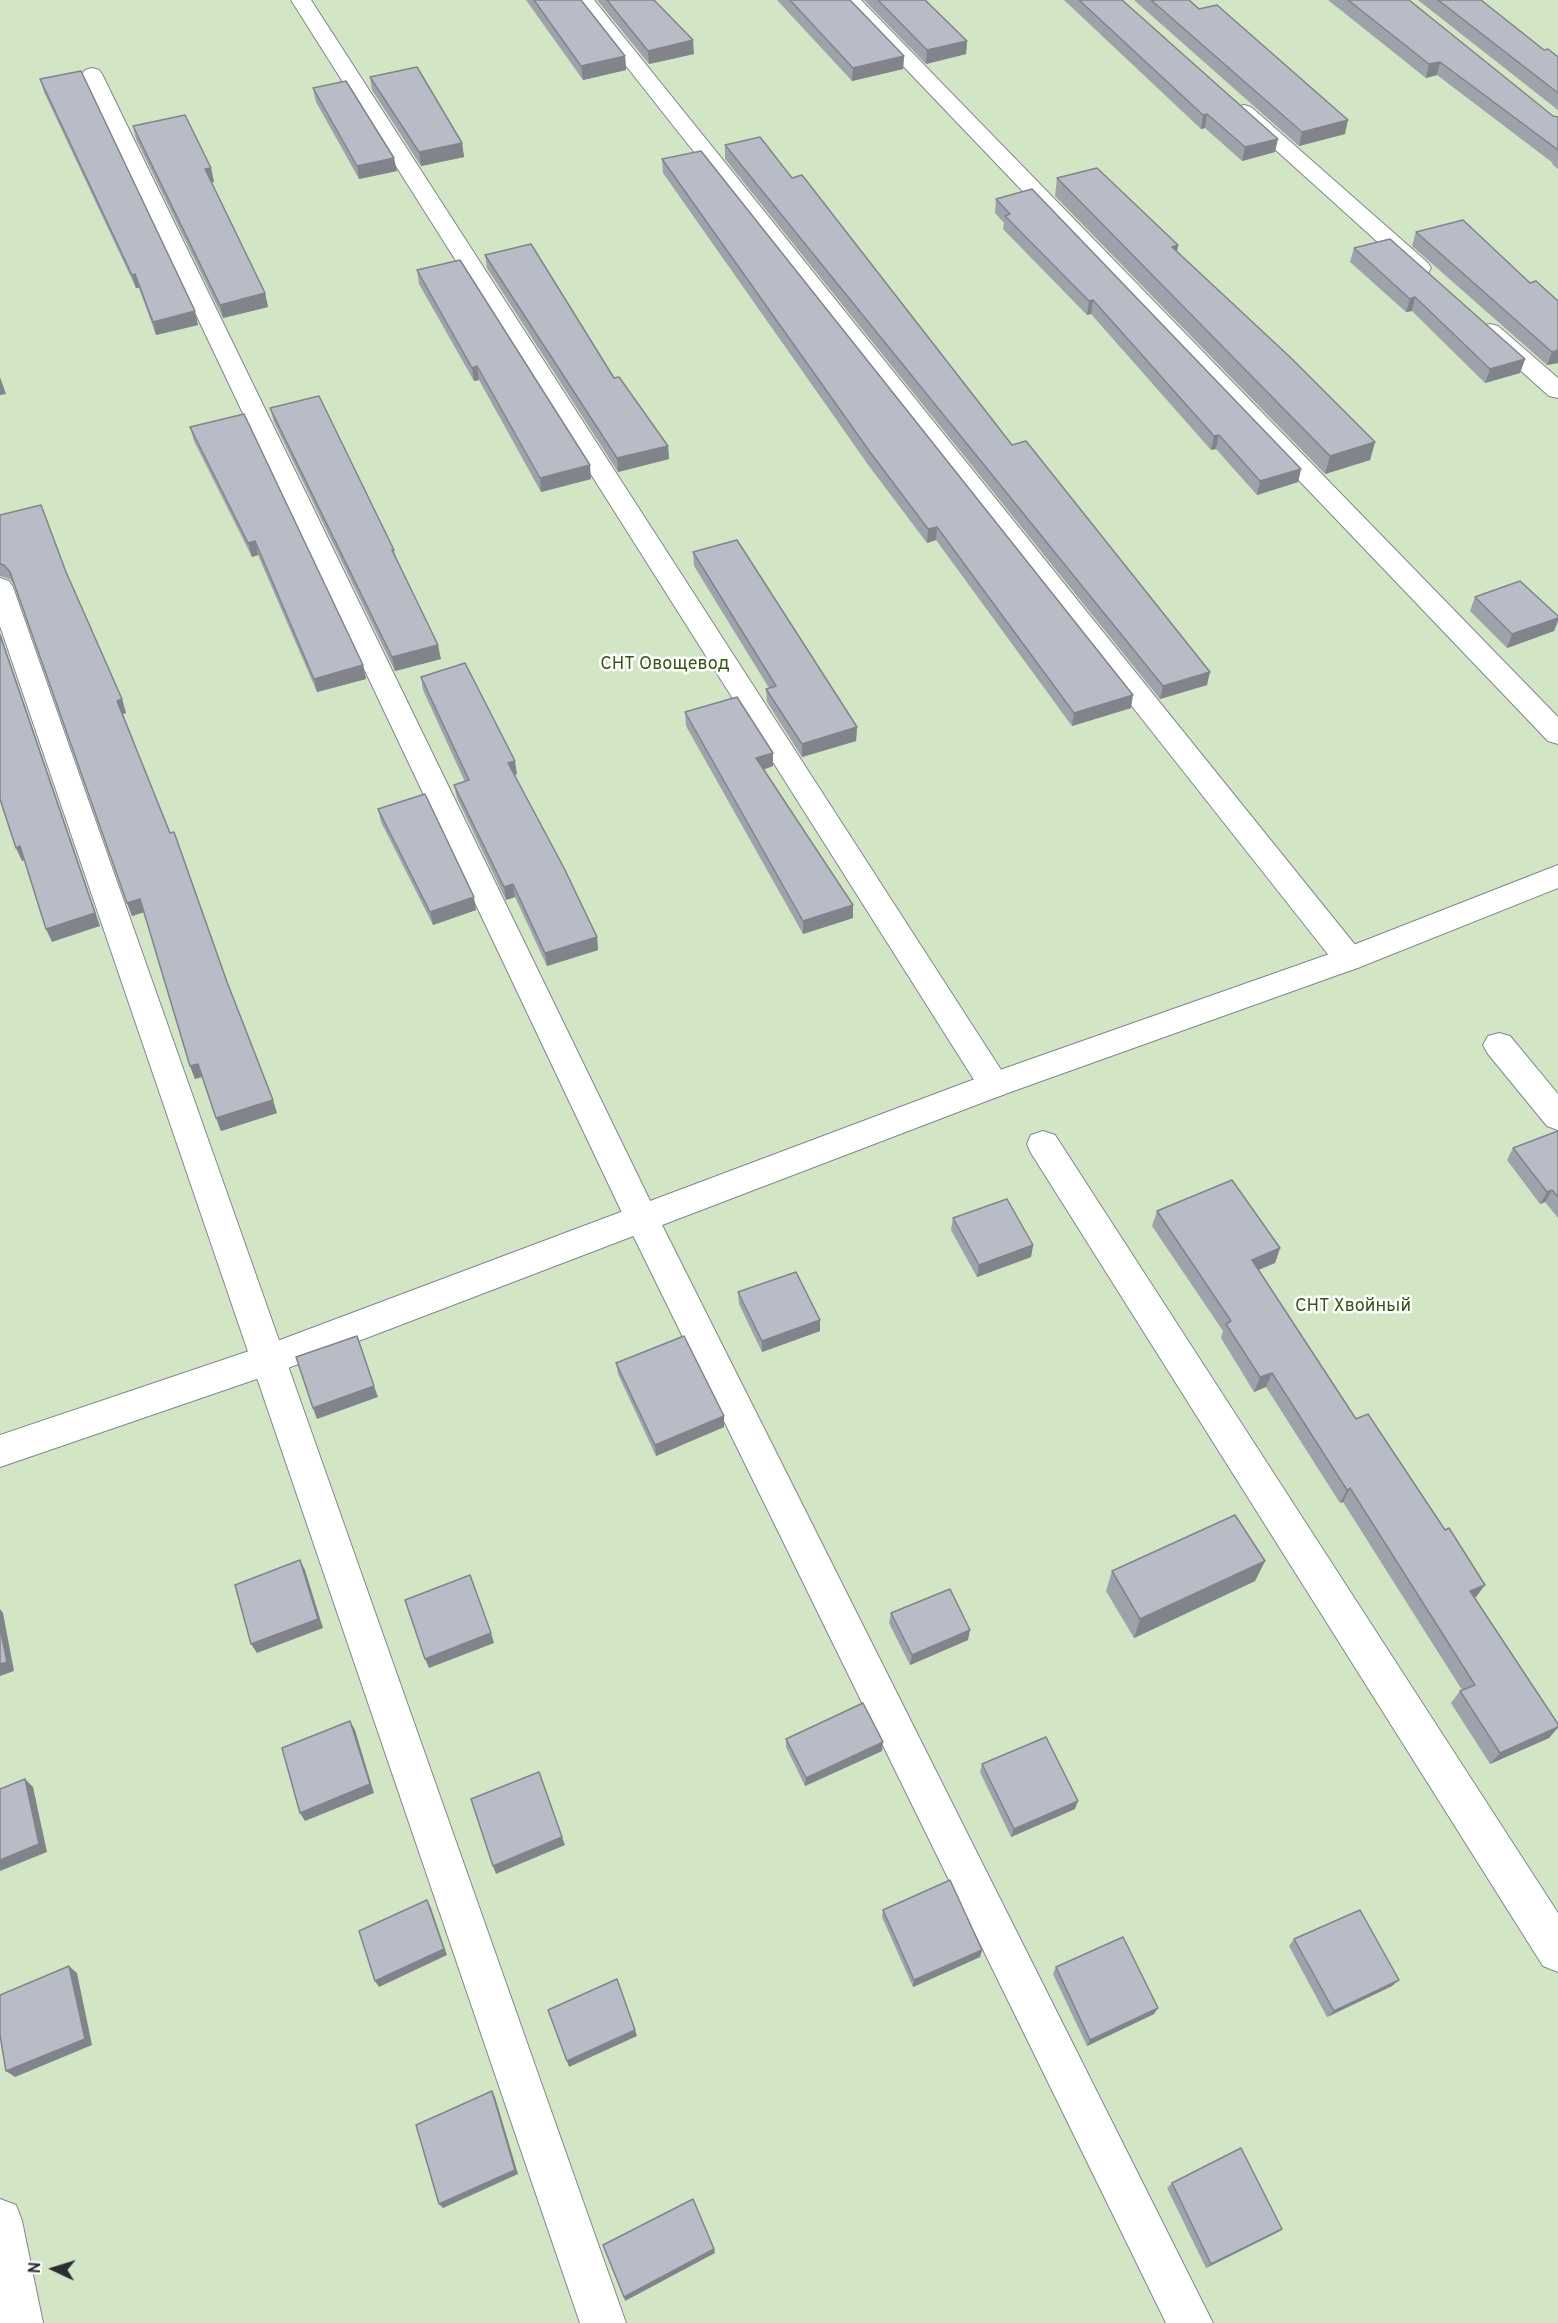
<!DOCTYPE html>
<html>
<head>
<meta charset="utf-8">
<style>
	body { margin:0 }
	#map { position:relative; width:1558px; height:2323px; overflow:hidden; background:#fbfbfe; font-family:Overpass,sans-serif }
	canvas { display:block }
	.north { position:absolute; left:24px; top:2239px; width:60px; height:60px; -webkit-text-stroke:4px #fff; paint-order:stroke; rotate:274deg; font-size:16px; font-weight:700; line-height:24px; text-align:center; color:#2b2d30 }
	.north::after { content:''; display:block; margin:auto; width:21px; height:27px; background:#2b2d30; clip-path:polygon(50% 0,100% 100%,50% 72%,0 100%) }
</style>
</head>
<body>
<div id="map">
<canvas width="1558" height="2323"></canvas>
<div class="north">N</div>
</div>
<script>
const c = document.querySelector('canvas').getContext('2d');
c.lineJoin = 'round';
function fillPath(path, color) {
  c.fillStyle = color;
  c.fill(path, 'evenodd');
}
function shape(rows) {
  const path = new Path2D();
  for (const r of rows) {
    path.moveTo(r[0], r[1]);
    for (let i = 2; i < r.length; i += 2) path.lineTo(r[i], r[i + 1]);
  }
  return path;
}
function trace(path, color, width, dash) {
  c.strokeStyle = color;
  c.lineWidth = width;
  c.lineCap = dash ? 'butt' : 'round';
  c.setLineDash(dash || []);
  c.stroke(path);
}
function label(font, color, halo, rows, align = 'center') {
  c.font = font + ' Overpass,sans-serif';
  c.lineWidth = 5;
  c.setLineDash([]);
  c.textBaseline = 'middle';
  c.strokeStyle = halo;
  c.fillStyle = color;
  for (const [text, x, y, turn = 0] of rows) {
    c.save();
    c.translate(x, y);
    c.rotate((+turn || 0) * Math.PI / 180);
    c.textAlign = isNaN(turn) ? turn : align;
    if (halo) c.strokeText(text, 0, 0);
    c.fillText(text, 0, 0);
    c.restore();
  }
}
const green = shape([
	[0,0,1558,0,1558,2323,0,2323]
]);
const service = shape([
	[291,0,311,0,1005,1076,1010,1085,1005,1094,994,1098,983,1094,291,0],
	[574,0,594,0,1360,951,1364,959,1360,967,1349,971,1338,967,574,0],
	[840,0,861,0,1558,717,1558,744,1548,741,840,0],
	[92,68,99,70,102,74,657,1215,1213,2323,1166,2323,625,1219,82,74,85,70,92,68],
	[1244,105,1251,107,1428,263,1431,268,1428,273,1420,275,1412,273,1237,115,1233,111,1237,107,1244,105],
	[1490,324,1498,326,1558,378,1558,398,1549,396,1482,336,1478,331,1482,326,1490,324],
	[0,578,9,581,13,587,626,2323,580,2323,0,626,0,578],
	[1499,1033,1510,1036,1558,1094,1558,1130,1547,1126,1488,1054,1483,1045,1488,1036,1499,1033],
	[1043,1131,1055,1135,1558,1913,1558,1972,1543,1966,1031,1153,1027,1144,1031,1135,1043,1131],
	[0,2199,16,2205,22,2221,43,2323,0,2323,0,2199]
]);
const minor = shape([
	[1558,865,1558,888,1360,967,1005,1094,280,1371,0,1467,0,1435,264,1346,983,1076,1338,951,1558,865]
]);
const wall = shape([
	[526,0,581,0,625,56,626,70,583,80],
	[597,0,654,0,694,54,649,64],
	[777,0,850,0,904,56,903,69,852,81],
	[864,0,925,0,967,41,966,54,926,64],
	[1064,0,1122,0,1275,152,1242,161,1205,128,1201,129],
	[1134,0,1189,0,1345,134,1299,146],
	[1328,0,1409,0,1553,116,1558,117,1558,169,1552,164,1553,163,1437,75,1426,78],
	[1418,0,1481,0,1544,50,1558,57,1558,110],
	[370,77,462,143,464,157,421,166,372,90],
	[40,79,198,325,156,335,139,288,136,288,44,92],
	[313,88,397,171,359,179,316,102],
	[133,126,211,168,214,182,211,182,265,293,268,307,223,318,136,139],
	[725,145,792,178,1012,445,1207,685,1160,699,725,159],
	[662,159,1131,708,1072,726,936,540,927,543,869,466,663,173],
	[1057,178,1178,245,1177,252,1375,442,1370,460,1325,474,1055,196],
	[996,199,1301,469,1298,482,1257,495,1216,449,1211,450,1091,314,1087,315,1003,229,1004,223,995,213],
	[1416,232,1530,283,1558,363,1547,365,1412,246],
	[1354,248,1525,359,1520,373,1485,383,1412,311,1406,312,1350,262],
	[485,255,614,378,668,446,669,459,618,472,487,268],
	[417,270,591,479,541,492,479,380,474,381,419,284],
	[270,408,394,550,396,558,441,659,395,671,274,422],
	[190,427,363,665,366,679,317,692,258,555,252,557,194,441],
	[0,515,66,572,122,699,126,713,123,714,277,1113,221,1131,203,1077,195,1079,190,1066,144,912,132,916,14,585,10,579,0,576],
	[693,552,857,727,856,741,802,757,767,702,766,689,769,688,694,566],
	[1475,597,1558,616,1558,621,1554,631,1507,648,1470,611],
	[421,677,517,774,515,775,597,937,598,950,547,966,515,897,506,900,457,798,454,785,465,782,423,690],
	[685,712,773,753,773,766,763,770,853,905,853,918,803,934,686,726],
	[378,809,476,910,433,925,381,822],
	[1558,1131,1558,1218,1545,1202,1540,1204,1507,1160,1513,1148],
	[1157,1211,1280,1248,1275,1263,1258,1270,1356,1419,1445,1530,1485,1585,1475,1598,1558,1724,1558,1728,1549,1738,1490,1764,1451,1703,1460,1691,1462,1690,1343,1502,1340,1503,1266,1387,1254,1392,1221,1338,1223,1331,1152,1226],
	[953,1218,1033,1245,1031,1257,977,1277,951,1230],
	[738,1292,820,1331,762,1352,739,1304],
	[616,1363,724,1427,656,1456,618,1374],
	[1265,1561,1255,1581,1134,1638,1106,1591,1112,1571],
	[891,1613,968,1640,910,1665,889,1623],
	[786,1739,882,1751,805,1786,786,1747],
	[982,1764,1075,1809,1011,1837,980,1772],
	[883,1910,982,1950,980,1957,913,1987,882,1917],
	[1294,1939,1392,1986,1327,2017,1289,1946],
	[1056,1967,1154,2014,1087,2046,1053,1974],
	[1172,2183,1282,2229,1276,2233,1206,2268,1167,2188]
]);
const shadedWall = shape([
	[693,40,694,54,649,64,648,51],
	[967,41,966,54,926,64,927,50],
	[625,56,626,70,583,80,581,66],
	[904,56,903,69,852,81,853,68],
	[1440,62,1437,75,1426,78,1429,64],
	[1207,114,1205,128,1201,129,1203,115],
	[1348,120,1345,134,1299,146,1302,132],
	[1278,139,1275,152,1242,161,1245,147],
	[462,143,464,157,421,166,419,152],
	[394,158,397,171,359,179,357,166],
	[211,168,214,182,208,183,205,169],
	[1178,245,1175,264,1172,247],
	[135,274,139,288,136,288,132,275],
	[265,293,268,307,223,318,220,305],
	[1415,297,1412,311,1406,312,1410,299],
	[1093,300,1091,314,1087,315,1089,301],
	[195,311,198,325,156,335,153,322],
	[1558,350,1558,363,1547,365,1552,352],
	[1525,359,1520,373,1485,383,1490,369],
	[477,366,479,380,474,381,472,368],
	[0,377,6,394,0,395],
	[1219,435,1216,449,1211,450,1214,436],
	[1375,442,1370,460,1325,474,1330,456],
	[668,446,669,459,618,472,617,458],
	[590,465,591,479,541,492,540,478],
	[1301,469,1298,482,1257,495,1260,481],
	[937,527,936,540,927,543,928,529],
	[255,541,258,555,252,557,248,543],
	[1558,618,1558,621,1554,631,1507,648,1512,634],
	[0,633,100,926,52,942,46,929],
	[438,645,441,659,395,671,392,657],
	[363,665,366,679,317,692,314,679],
	[1210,672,1207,685,1160,699,1163,686],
	[1133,695,1131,708,1072,726,1074,713],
	[122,699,126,713,122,714,117,701],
	[857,727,856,741,802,757,802,744],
	[773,753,773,766,756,772,756,758],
	[515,761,517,774,510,776,508,763],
	[20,846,25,860,22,861,16,848],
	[513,884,515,897,506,900,504,887],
	[474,897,476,910,433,925,430,912],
	[140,899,145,912,132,916,127,903],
	[853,905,853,918,803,934,803,921],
	[597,937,598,950,547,966,545,953],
	[198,1064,203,1076,195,1079,190,1066],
	[273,1100,277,1113,221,1131,216,1118],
	[1552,1190,1545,1202,1540,1204,1547,1192],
	[1033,1245,1031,1257,977,1277,979,1265],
	[1280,1248,1275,1263,1246,1275,1252,1260],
	[820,1320,820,1331,762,1352,762,1341],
	[1272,1373,1266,1387,1254,1392,1260,1377],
	[374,1386,378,1397,317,1419,313,1408],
	[724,1416,724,1427,656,1456,655,1445],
	[1350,1488,1343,1502,1340,1503,1347,1490],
	[300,1560,305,1570,323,1628,257,1653,251,1644],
	[1265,1561,1255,1581,1134,1638,1140,1619],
	[1485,1585,1476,1597,1462,1604,1470,1591],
	[0,1609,3,1613,14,1671,0,1676],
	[970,1630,968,1640,910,1665,912,1655],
	[491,1633,494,1643,429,1668,425,1659],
	[350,1721,355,1730,374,1793,305,1821,300,1813],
	[1558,1727,1549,1738,1490,1764,1500,1753],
	[883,1742,882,1751,805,1786,806,1778],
	[25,1779,33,1787,47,1852,0,1871,0,1860],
	[1078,1801,1075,1809,1011,1837,1014,1829],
	[562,1837,565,1845,496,1874,493,1866],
	[427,1900,431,1908,447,1955,379,1987,375,1981],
	[982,1950,980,1957,913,1987,914,1980],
	[69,1966,77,1973,92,2045,15,2077,6,2071],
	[1399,1980,1392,1986,1327,2017,1334,2011],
	[1158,2008,1154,2014,1087,2046,1090,2040],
	[635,2030,637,2036,569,2067,567,2061],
	[492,2091,495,2097,518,2174,443,2208,439,2204],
	[1282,2229,1276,2233,1206,2268,1211,2264],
	[714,2249,715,2253,625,2301,624,2297]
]);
const building = shape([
	[534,0,581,0,625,56,581,66,534,0],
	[607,0,654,0,693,40,648,51,607,0],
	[790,0,850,0,904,56,853,68,790,0],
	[878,0,925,0,967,41,927,50,878,0],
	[1079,0,1122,0,1278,139,1245,147,1207,114,1203,115,1079,0],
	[1151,0,1189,0,1199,9,1217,5,1348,120,1302,132,1151,0],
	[1348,0,1409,0,1553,116,1558,117,1558,150,1440,62,1429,64,1348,0],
	[1438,0,1481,0,1544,50,1548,49,1558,57,1558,93,1438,0],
	[417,67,462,143,419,152,370,77,417,67],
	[81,71,195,311,153,322,135,274,132,275,40,79,81,71],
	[346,81,394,158,357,166,313,88,346,81],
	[185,115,211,168,205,169,265,293,220,305,133,126,185,115],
	[760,137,792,178,802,175,1012,445,1026,441,1210,672,1163,686,725,145,760,137],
	[701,151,1133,695,1074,713,937,527,928,529,870,452,662,159,701,151],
	[1097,168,1178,245,1172,247,1290,357,1375,442,1330,456,1057,178,1097,168],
	[1032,189,1301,469,1260,481,1219,435,1214,436,1093,300,1089,301,1005,216,1010,214,996,199,1032,189],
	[1463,220,1530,283,1536,281,1558,301,1558,350,1552,352,1416,232,1463,220],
	[1390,239,1525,359,1490,369,1415,297,1410,299,1354,248,1390,239],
	[531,244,614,378,619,377,668,446,617,458,485,255,531,244],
	[460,260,590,465,540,478,477,366,472,368,417,270,460,260],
	[319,396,394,550,392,550,438,645,392,657,270,408,319,396],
	[244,414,363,665,314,679,255,541,248,543,190,427,244,414],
	[41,505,66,572,122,699,117,701,170,833,174,832,227,982,273,1100,216,1118,198,1064,190,1066,140,899,127,903,10,572,4,565,0,564,0,515,41,505],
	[737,540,857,727,802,744,766,689,776,686,693,552,737,540],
	[1520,581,1558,616,1558,618,1512,634,1475,597,1520,581],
	[0,635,95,913,46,929,20,846,16,848,0,799,0,635],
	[465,663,515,761,508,763,564,868,597,937,545,953,513,884,504,887,454,785,469,780,421,677,465,663],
	[737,697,773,753,756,758,853,905,803,921,685,712,737,697],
	[425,794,474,897,430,912,378,809,425,794],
	[1558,1131,1558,1197,1552,1190,1547,1192,1513,1148,1558,1131],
	[1232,1180,1280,1248,1252,1260,1356,1419,1368,1414,1445,1530,1449,1528,1485,1585,1470,1591,1558,1724,1558,1727,1500,1753,1460,1691,1475,1685,1350,1488,1347,1490,1272,1373,1260,1377,1226,1324,1231,1321,1157,1211,1232,1180],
	[1007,1199,1033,1245,979,1265,953,1218,1007,1199],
	[796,1272,820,1320,762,1341,738,1292,796,1272],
	[357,1336,374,1386,313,1408,296,1357,357,1336],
	[684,1336,724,1416,655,1445,616,1363,684,1336],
	[1235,1515,1265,1561,1140,1619,1112,1571,1235,1515],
	[300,1560,318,1619,251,1644,235,1585,300,1560],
	[470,1575,491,1633,425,1659,405,1600,470,1575],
	[950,1589,970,1630,912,1655,891,1613,950,1589],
	[0,1627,7,1662,0,1664,0,1627],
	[863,1703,883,1742,806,1778,786,1739,863,1703],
	[350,1721,370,1784,300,1813,282,1748,350,1721],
	[1046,1737,1078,1801,1014,1829,982,1764,1046,1737],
	[539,1772,562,1837,493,1866,471,1799,539,1772],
	[25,1779,39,1844,0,1860,0,1789,25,1779],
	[950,1880,982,1950,914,1980,883,1910,950,1880],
	[427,1900,444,1949,375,1981,359,1931,427,1900],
	[1360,1910,1399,1980,1334,2011,1294,1939,1360,1910],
	[1123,1937,1158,2008,1090,2040,1056,1967,1123,1937],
	[69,1966,85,2039,6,2071,0,2035,0,1995,69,1966],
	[617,1979,635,2030,567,2061,548,2010,617,1979],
	[492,2091,515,2170,439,2204,416,2125,492,2091],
	[1241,2148,1282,2229,1211,2264,1172,2183,1241,2148],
	[693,2199,714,2249,624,2297,603,2245,693,2199]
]);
const parkNames = [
	["СНТ Овощевод",665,665],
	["СНТ Хвойный",1353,1307]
];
fillPath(green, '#d2e5c4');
trace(service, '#82868f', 2);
trace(minor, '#82868f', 2);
fillPath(service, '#fff');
fillPath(minor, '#fff');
fillPath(wall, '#9ea2aa');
fillPath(shadedWall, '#81848b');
fillPath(building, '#b8bcc6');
trace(building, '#81848b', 1.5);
label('18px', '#375616', '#fff', parkNames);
</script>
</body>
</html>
